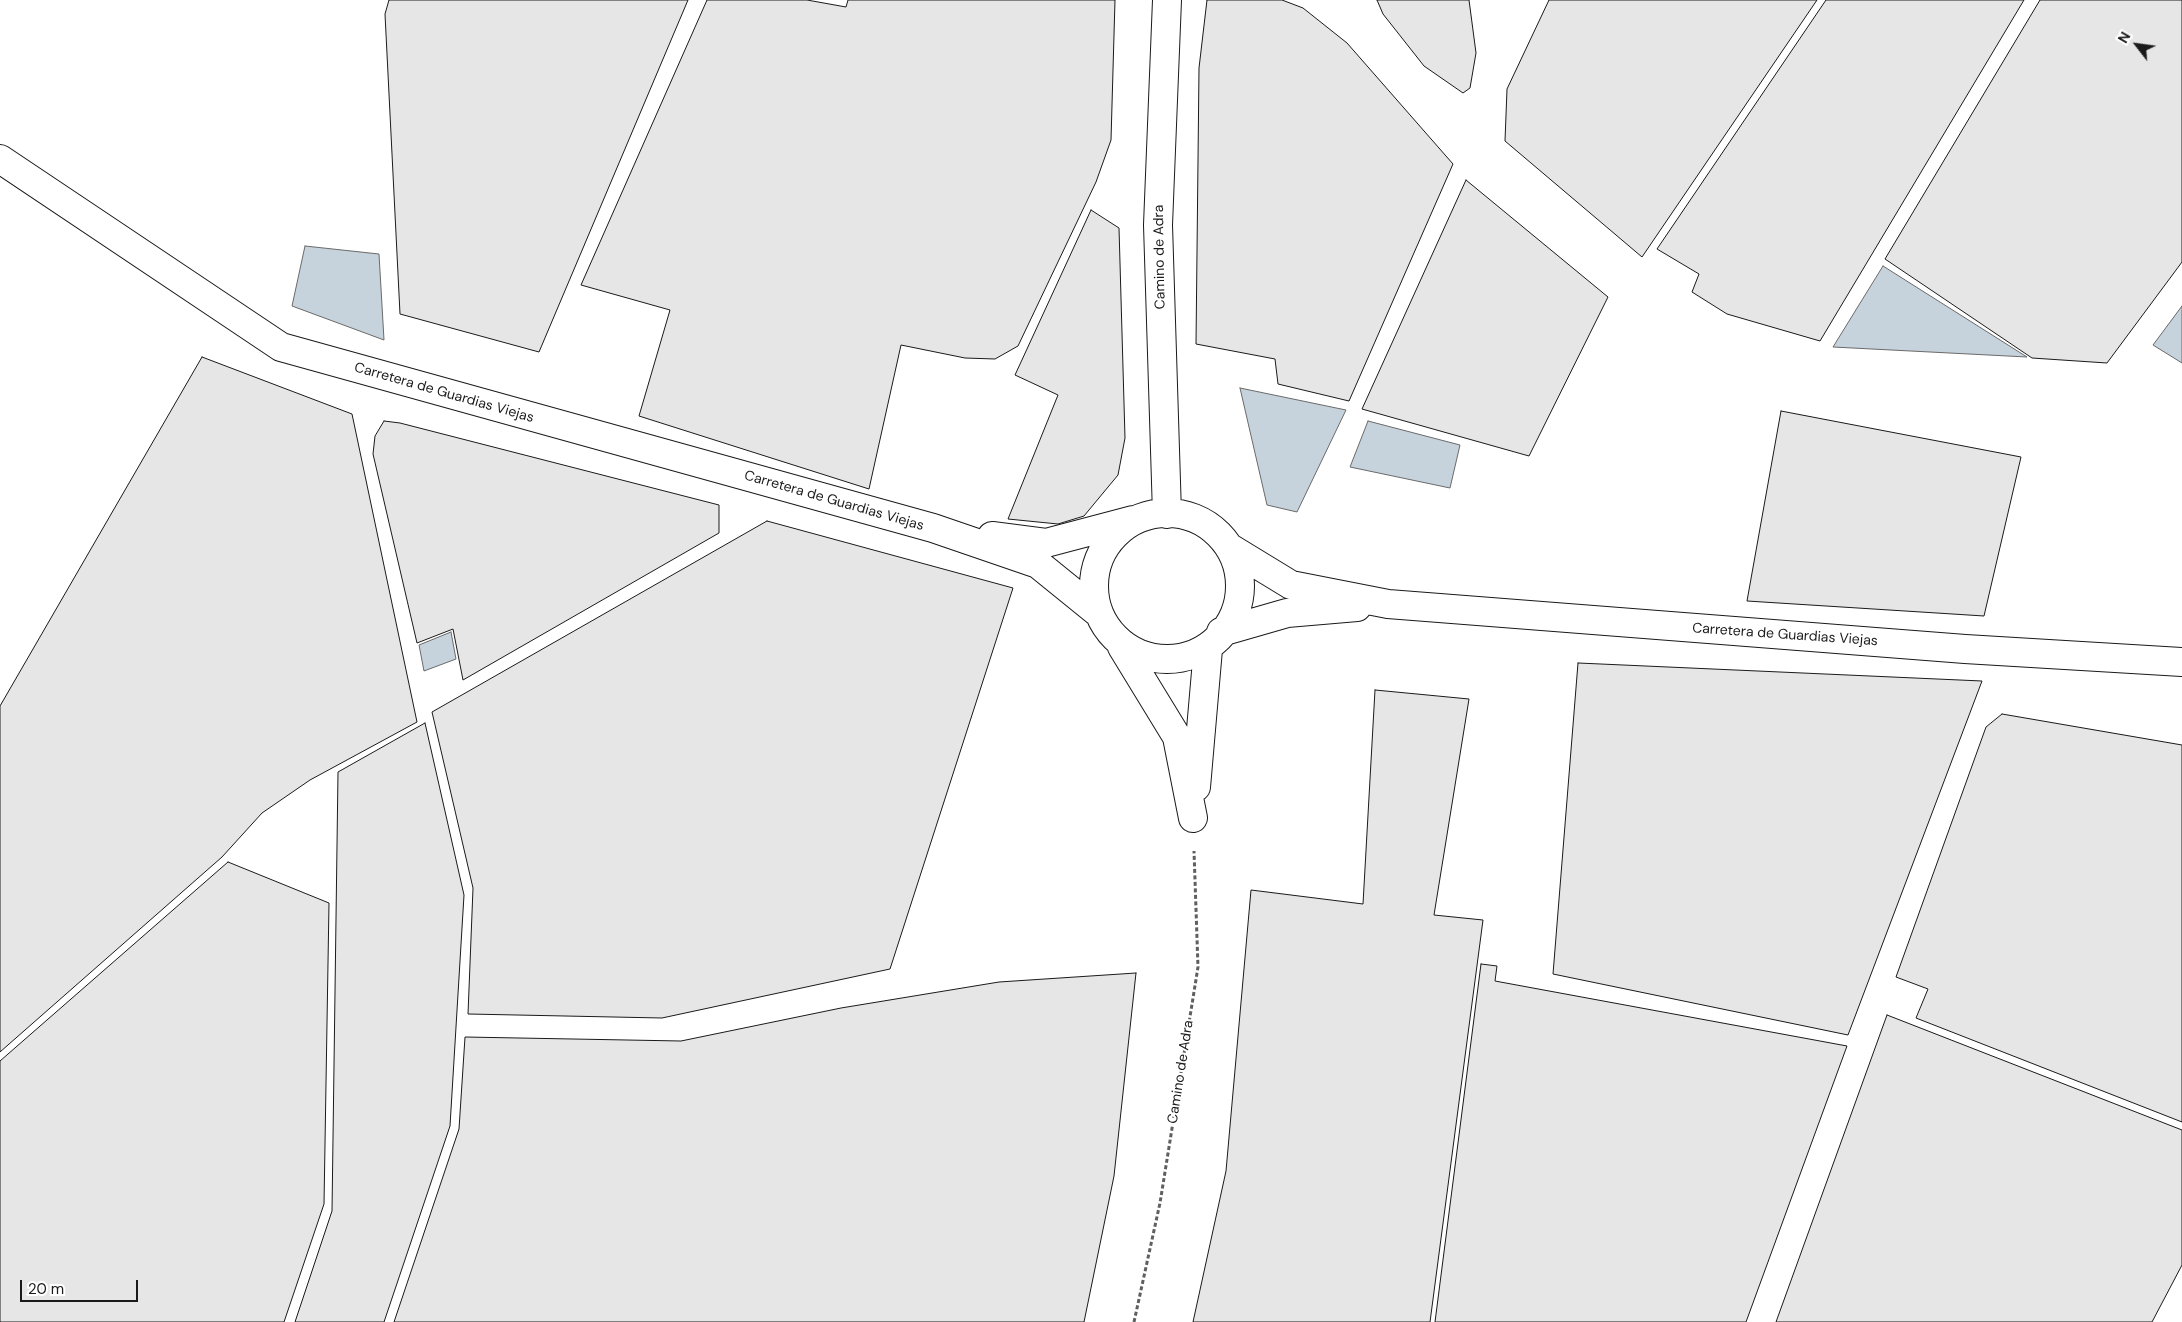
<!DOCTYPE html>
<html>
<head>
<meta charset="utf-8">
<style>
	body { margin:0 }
	#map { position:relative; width:2182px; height:1322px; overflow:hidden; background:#fff; font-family:"DM Sans",sans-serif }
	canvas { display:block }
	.north { position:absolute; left:2112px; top:20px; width:50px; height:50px; -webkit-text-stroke:4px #fff; paint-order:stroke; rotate:300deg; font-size:14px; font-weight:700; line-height:20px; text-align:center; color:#1a1a1a }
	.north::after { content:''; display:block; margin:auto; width:18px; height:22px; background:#1a1a1a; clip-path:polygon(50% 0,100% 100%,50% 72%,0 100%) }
	.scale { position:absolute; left:20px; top:1280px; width:118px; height:22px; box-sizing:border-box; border:2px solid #1a1a1a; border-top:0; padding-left:6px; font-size:15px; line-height:18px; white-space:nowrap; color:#1a1a1a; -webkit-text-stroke:4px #fff; paint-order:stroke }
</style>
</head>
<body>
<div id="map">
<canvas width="2182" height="1322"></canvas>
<div class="north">N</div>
<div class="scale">20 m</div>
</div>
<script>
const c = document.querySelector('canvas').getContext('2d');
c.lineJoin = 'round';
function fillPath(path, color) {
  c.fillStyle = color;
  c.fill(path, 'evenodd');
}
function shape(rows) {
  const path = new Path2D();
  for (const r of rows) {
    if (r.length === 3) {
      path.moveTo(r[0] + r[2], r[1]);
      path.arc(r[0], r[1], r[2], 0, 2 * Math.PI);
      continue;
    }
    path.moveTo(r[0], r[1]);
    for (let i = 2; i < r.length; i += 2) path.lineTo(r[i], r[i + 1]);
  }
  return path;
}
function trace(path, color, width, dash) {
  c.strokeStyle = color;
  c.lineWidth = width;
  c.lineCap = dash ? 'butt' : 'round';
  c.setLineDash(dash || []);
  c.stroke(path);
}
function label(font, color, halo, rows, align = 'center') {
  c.font = font + ' "DM Sans",sans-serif';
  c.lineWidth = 4;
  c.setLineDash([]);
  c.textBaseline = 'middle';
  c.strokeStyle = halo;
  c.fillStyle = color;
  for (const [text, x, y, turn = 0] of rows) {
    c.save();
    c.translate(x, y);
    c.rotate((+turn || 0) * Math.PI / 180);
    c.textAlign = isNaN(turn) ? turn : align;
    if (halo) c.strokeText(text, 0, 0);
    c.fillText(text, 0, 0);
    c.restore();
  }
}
const water = shape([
	[305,246,379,254,384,340,292,306,305,246],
	[1883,266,2027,357,1833,347,1883,266],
	[2182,306,2182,363,2153,345,2182,306],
	[1240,388,1346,410,1297,512,1267,505,1240,388],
	[1368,421,1460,445,1450,488,1350,467,1368,421],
	[451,632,456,659,424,671,419,645,451,632]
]);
const building = shape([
	[389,0,688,0,539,352,400,314,385,14,389,0],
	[707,0,807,0,846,7,848,0,1115,0,1111,140,1096,182,1018,346,995,359,965,358,901,345,869,489,639,416,670,310,581,285,707,0],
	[1207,0,1282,0,1303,8,1347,43,1453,164,1349,401,1278,384,1275,359,1196,344,1199,68,1207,0],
	[1377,0,1469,0,1476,53,1470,88,1463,93,1424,66,1383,14,1377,0],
	[1549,0,1817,0,1642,257,1505,141,1507,89,1549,0],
	[1826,0,2024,0,1820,341,1727,314,1692,292,1699,274,1657,249,1826,0],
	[2040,0,2182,0,2182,262,2107,363,2032,358,1885,259,2040,0],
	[1466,180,1608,297,1529,456,1362,409,1466,180],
	[1091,210,1119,228,1125,438,1118,475,1084,516,1058,524,1008,519,1058,395,1015,375,1091,210],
	[202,357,352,414,417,722,310,780,262,813,222,857,0,1052,0,706,202,357],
	[1781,411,2021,457,1984,616,1747,601,1781,411],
	[384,421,400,423,719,505,719,533,463,680,453,629,417,643,373,454,375,436,384,421],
	[767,521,1013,588,890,969,662,1018,468,1014,473,888,432,712,767,521],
	[1578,663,1982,681,1848,1035,1553,974,1578,663],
	[1375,690,1469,699,1434,915,1483,920,1430,1322,1193,1322,1226,1171,1251,890,1363,904,1375,690],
	[2002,714,2182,745,2182,1122,1916,1018,1928,989,1896,977,1986,727,2002,714],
	[425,723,464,895,450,1126,384,1322,295,1322,332,1211,338,772,425,723],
	[228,862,329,903,324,1204,284,1322,0,1322,0,1061,228,862],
	[1481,964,1497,966,1495,981,1847,1046,1746,1322,1435,1322,1481,964],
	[1136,973,1114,1176,1084,1322,394,1322,459,1129,465,1037,681,1041,841,1008,999,982,1136,973],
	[1887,1015,2182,1130,2182,1265,2152,1322,1776,1322,1887,1015]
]);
const path = shape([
	[1134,1322,1160,1203,1198,967,1194,851]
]);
const tertiary = shape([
	[1167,0,1158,225,1167,514],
	[0,159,281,347,933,528,1038,564,1096,611],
	[1167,586,73],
	[992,536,1046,543,1133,520],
	[1232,549,1291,585,1388,604,1965,649,2182,662],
	[1221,632,1287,613,1357,607],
	[1122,647,1177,737,1193,818],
	[1196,787,1208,649]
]);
const streetNames = [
	["Camino de Adra",1160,257,-91],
	["Carretera de Guardias Viejas",444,393,16],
	["Carretera de Guardias Viejas",834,501,16],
	["Carretera de Guardias Viejas",1785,635,4],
	["Camino de Adra",1181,1072,-81]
];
fillPath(water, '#c6d2dc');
trace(water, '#6a6a6a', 1);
fillPath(building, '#e6e6e6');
trace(building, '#1a1a1a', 1);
trace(tertiary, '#1a1a1a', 30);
trace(path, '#5f5f5f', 3, [4, 2.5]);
trace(tertiary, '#fff', 28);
label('14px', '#1a1a1a', '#fff', streetNames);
</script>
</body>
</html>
